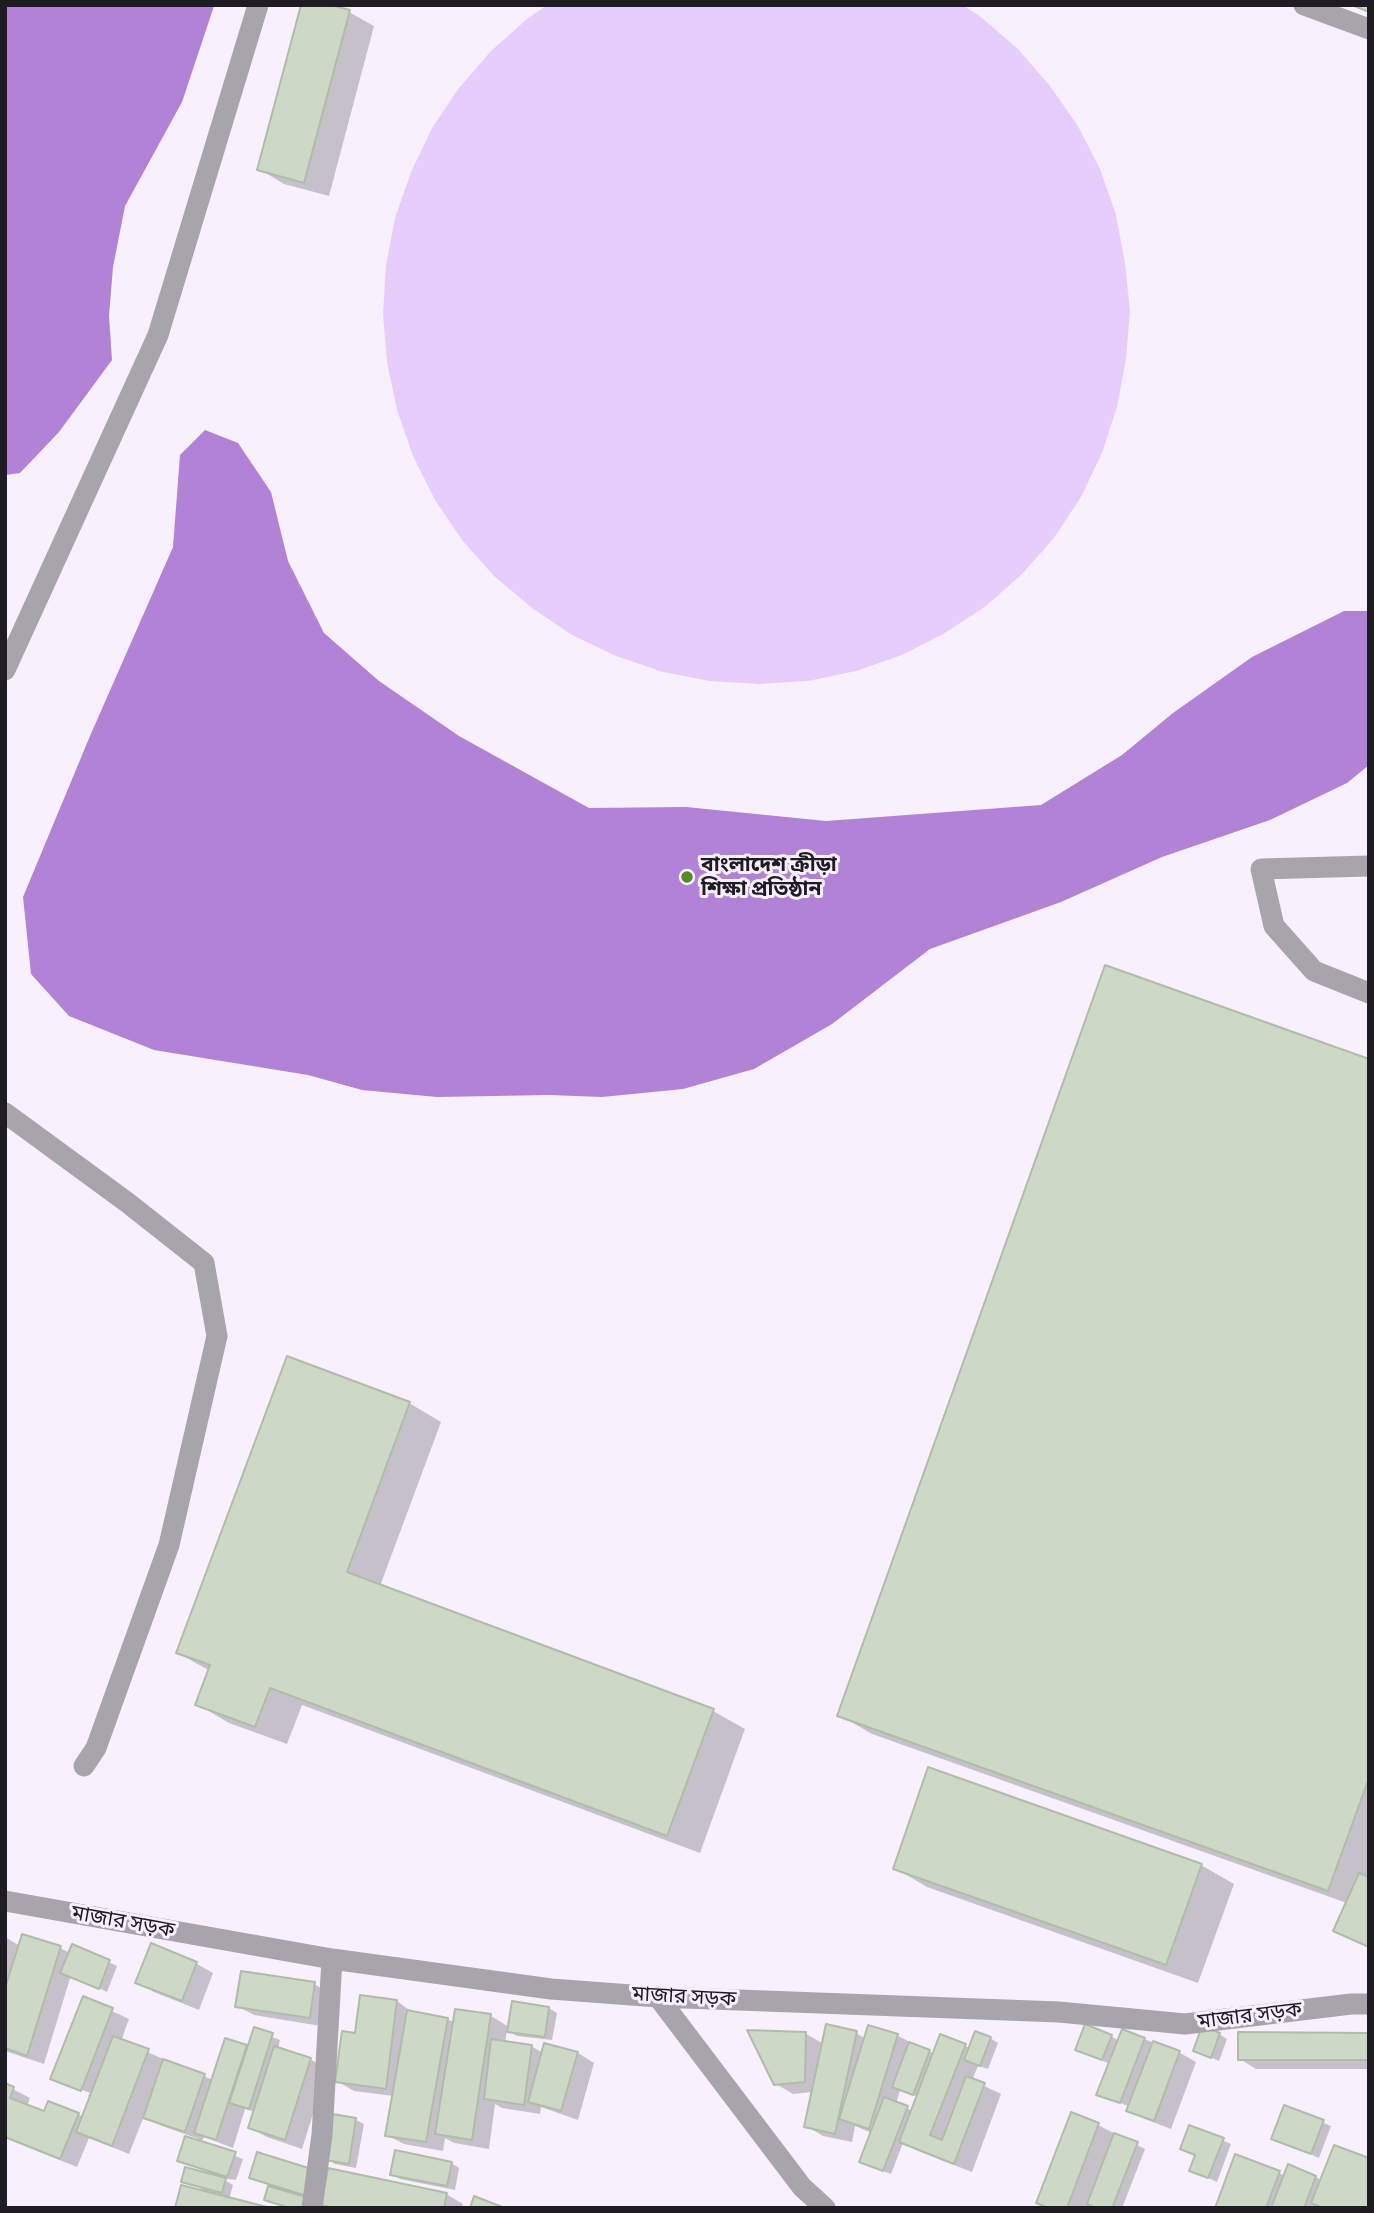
<!DOCTYPE html>
<html>
<head>
<meta charset="utf-8">
<style>
	body { margin:0 }
	#map { position:relative; width:1374px; height:2213px; overflow:hidden; background:#f8f1fd; font-family:"Fira Sans Condensed",sans-serif }
	canvas { display:block }
	.frame { position:absolute; inset:0; border:7px solid #1f1b22; pointer-events:none }
</style>
</head>
<body>
<div id="map">
<canvas width="1374" height="2213"></canvas>
<div class="frame"></div>
</div>
<script>
const c = document.querySelector('canvas').getContext('2d');
c.lineJoin = 'round';
function fillPath(path, color) {
  c.fillStyle = color;
  c.fill(path, 'evenodd');
}
function shape(rows) {
  const path = new Path2D();
  for (const r of rows) {
    path.moveTo(r[0], r[1]);
    for (let i = 2; i < r.length; i += 2) path.lineTo(r[i], r[i + 1]);
  }
  return path;
}
function trace(path, color, width, dash) {
  c.strokeStyle = color;
  c.lineWidth = width;
  c.lineCap = dash ? 'butt' : 'round';
  c.setLineDash(dash || []);
  c.stroke(path);
}
function label(font, color, halo, rows, align = 'center') {
  c.font = font + ' "Fira Sans Condensed","Noto Sans Bengali",sans-serif';
  c.lineWidth = 6;
  c.setLineDash([]);
  c.textBaseline = 'middle';
  c.strokeStyle = halo;
  c.fillStyle = color;
  for (const [text, x, y, turn = 0] of rows) {
    c.save();
    c.translate(x, y);
    c.rotate((+turn || 0) * Math.PI / 180);
    c.textAlign = isNaN(turn) ? turn : align;
    if (halo) c.strokeText(text, 0, 0);
    c.fillText(text, 0, 0);
    c.restore();
  }
}
const green = shape([
	[547,5,963,5,981,17,1018,49,1050,86,1078,126,1100,169,1116,215,1125,263,1130,311,1126,359,1117,407,1102,453,1081,497,1054,538,1022,574,986,606,945,633,902,655,856,671,808,681,759,684,710,681,663,672,616,656,572,635,532,608,494,576,462,540,435,500,413,456,397,410,387,362,383,314,386,265,395,218,411,172,432,128,459,88,491,51,527,19]
]);
const water = shape([
	[5,5,214,6,182,102,125,206,113,267,109,316,112,360,59,432,20,473,5,475],
	[205,430,238,443,271,492,288,561,324,633,379,681,459,736,589,808,686,807,826,821,1041,805,1122,755,1173,713,1252,657,1344,611,1369,611,1369,765,1347,783,1270,820,1162,857,1061,902,930,949,832,1024,754,1069,683,1089,602,1097,549,1095,437,1097,362,1090,308,1075,154,1050,69,1016,31,974,23,897,90,736,173,547,180,455]
]);
const shadow = shape([
	[349,12,374,26,329,196,284,184,259,169],
	[1369,1061,1369,1947,1335,1930,1347,1903,872,1734,839,1715],
	[409,1403,441,1422,380,1586,713,1711,745,1729,700,1853,302,1705,287,1744,229,1723,197,1704,210,1671,178,1653],
	[1201,1865,1234,1884,1198,1983,927,1887,895,1868],
	[5,1937,20,1946,60,1948,70,1953,73,1946,117,1966,107,1992,71,1975,44,2064,5,2051,5,1988,10,1979,5,1977],
	[152,1946,197,1964,213,1973,199,2010,154,1992,137,1982],
	[314,1984,331,1994,327,2027,254,2015,237,2006],
	[84,1998,129,2019,121,2041,213,2080,246,2046,249,2048,255,2030,280,2040,278,2049,310,2059,327,2069,302,2149,267,2137,250,2128,255,2112,245,2109,233,2148,204,2137,201,2143,243,2159,236,2180,221,2178,233,2185,229,2199,201,2191,201,2188,183,2181,219,2178,220,2175,179,2160,199,2139,162,2126,144,2116,129,2154,89,2138,77,2167,5,2138,5,2085,30,2098,27,2107,45,2114,78,2114,83,2117,91,2097,88,2096,90,2093,68,2084,68,2087,52,2078],
	[397,2001,413,2013,447,2019,455,2023,457,2011,491,2016,509,2027,549,2008,557,2013,552,2040,517,2036,507,2030,505,2043,531,2046,543,2053,578,2053,594,2063,578,2120,541,2107,540,2114,502,2108,495,2104,489,2149,454,2143,445,2138,443,2151,404,2144,387,2135,394,2096,354,2091,337,2081,357,2035],
	[870,2027,898,2036,935,2054,965,2046,970,2048,990,2038,998,2043,988,2069,978,2066,972,2080,1001,2094,972,2172,918,2151,903,2143,891,2174,869,2166,861,2161,872,2133,855,2126,852,2142,823,2136,806,2126,813,2092,793,2094,776,2084,806,2034,824,2044,856,2033,866,2039],
	[900,2090,918,2097,913,2111,896,2104],
	[1219,2034,1227,2039,1219,2061,1195,2050],
	[1369,2034,1369,2069,1256,2069,1240,2059],
	[1111,2036,1119,2041,1144,2039,1180,2053,1196,2062,1171,2129,1145,2119,1128,2110,1130,2107,1099,2094,1110,2064,1077,2050],
	[1285,2107,1331,2126,1319,2158,1273,2138],
	[334,2116,356,2120,364,2124,356,2168,335,2164,327,2159],
	[1098,2125,1145,2149,1122,2208,1097,2208,1089,2203,1087,2208,1048,2208,1038,2202],
	[1190,2127,1231,2144,1217,2182,1191,2170,1197,2155],
	[259,2154,315,2199,302,2197,312,2208,287,2208,266,2199,284,2193,285,2190,251,2177],
	[451,2163,459,2168,455,2190,400,2179,392,2174],
	[1289,2166,1316,2177,1369,2208,1216,2208,1279,2173,1285,2176],
	[446,2194,463,2204,462,2208,329,2208,323,2204]
]);
const building = shape([
	[301,5,331,5,350,10,304,183,257,170,301,5],
	[1352,5,1369,5,1369,12,1352,5],
	[1105,965,1369,1059,1369,1778,1328,1891,837,1716,1105,965],
	[287,1356,410,1402,347,1572,714,1709,667,1836,270,1688,255,1727,195,1705,210,1665,176,1653,287,1356],
	[928,1767,1202,1864,1166,1965,893,1869,928,1767],
	[1359,1873,1369,1877,1369,1947,1333,1931,1359,1873],
	[22,1934,61,1946,27,2056,5,2048,5,1988,22,1934],
	[151,1943,197,1962,182,2001,135,1983,151,1943],
	[72,1944,110,1960,99,1989,60,1973,72,1944],
	[241,1971,315,1982,310,2018,235,2007,241,1971],
	[360,1995,397,2000,386,2089,335,2082,342,2031,355,2033,360,1995],
	[83,1996,113,2008,81,2091,50,2079,83,1996],
	[512,2001,549,2007,545,2037,507,2032,512,2001],
	[455,2009,491,2014,472,2140,435,2134,455,2009],
	[407,2010,448,2018,426,2142,385,2136,407,2010],
	[826,2024,857,2031,835,2134,804,2127,826,2024],
	[1085,2024,1112,2035,1102,2060,1075,2050,1085,2024],
	[868,2025,898,2034,869,2129,839,2119,868,2025],
	[1202,2026,1220,2033,1211,2058,1193,2051,1202,2026],
	[254,2027,273,2033,249,2109,229,2103,254,2027],
	[1122,2029,1145,2038,1120,2103,1096,2095,1122,2029],
	[747,2030,806,2032,805,2082,774,2085,747,2030],
	[975,2031,991,2037,980,2066,964,2060,975,2031],
	[1238,2032,1369,2033,1369,2060,1238,2060,1238,2032],
	[940,2034,966,2044,930,2135,942,2140,966,2076,985,2083,954,2164,899,2142,940,2034],
	[113,2036,149,2049,112,2146,76,2132,113,2036],
	[225,2038,247,2045,216,2140,194,2133,225,2038],
	[491,2039,532,2045,524,2105,484,2099,491,2039],
	[1153,2041,1180,2051,1154,2121,1126,2111,1153,2041],
	[909,2042,930,2050,913,2095,892,2087,909,2042],
	[544,2043,578,2052,561,2111,528,2102,544,2043],
	[274,2046,311,2058,285,2140,248,2128,274,2046],
	[163,2059,205,2074,185,2132,143,2118,163,2059],
	[5,2083,14,2087,10,2098,44,2111,48,2101,79,2113,60,2159,5,2137,5,2083],
	[884,2097,908,2106,883,2171,859,2162,884,2097],
	[1284,2105,1324,2120,1311,2154,1271,2139,1284,2105],
	[1071,2112,1099,2123,1067,2208,1049,2208,1036,2203,1071,2112],
	[333,2114,356,2118,349,2164,325,2160,333,2114],
	[1189,2125,1224,2138,1208,2178,1189,2171,1195,2155,1180,2149,1189,2125],
	[1114,2133,1138,2142,1112,2208,1096,2208,1087,2204,1114,2133],
	[185,2136,236,2152,227,2177,177,2161,185,2136],
	[1334,2145,1369,2158,1369,2208,1323,2208,1311,2203,1334,2145],
	[395,2150,452,2162,447,2186,390,2175,395,2150],
	[257,2152,315,2170,307,2196,249,2178,257,2152],
	[1235,2154,1280,2171,1266,2208,1215,2208,1235,2154],
	[1288,2164,1316,2176,1304,2208,1271,2208,1288,2164],
	[185,2167,226,2178,222,2193,181,2182,185,2167],
	[328,2168,447,2193,444,2208,334,2208,321,2205,328,2168],
	[181,2185,271,2208,175,2208,181,2185],
	[268,2186,306,2197,303,2208,290,2208,264,2200,268,2186],
	[474,2196,505,2208,470,2208,474,2196]
]);
const minor = shape([
	[1304,5,1369,29],
	[5,670,158,335,258,5],
	[1369,866,1261,869,1274,926,1314,971,1369,993],
	[5,1113,128,1203,204,1263,217,1336,169,1545,96,1748,84,1766],
	[5,1901,332,1959,551,1989,658,1997,1059,2012,1185,2024,1351,2004,1369,2004],
	[658,1997,802,2187,825,2208],
	[312,2208,322,2135,332,1959]
]);
const markers = [
	[687,877,7,"#568a22"]
];
const poiNames = [
	["বাংলাদেশ ক্রীড়া",701,865],
	["শিক্ষা প্রতিষ্ঠান",701,889]
];
const streetNames = [
	["মাজার সড়ক",123,1922,10],
	["মাজার সড়ক",684,1997,3],
	["মাজার সড়ক",1250,2016,-7]
];
fillPath(green, '#e7cdfc');
fillPath(water, '#b182d6');
fillPath(shadow, '#0003');
fillPath(building, '#cdd9c6');
trace(building, '#b0bca9', 2);
trace(minor, '#a8a4ac', 21);
for (const [x, y, r, color] of markers) {
  const dot = new Path2D();
  dot.arc(x, y, r, 0, 2 * Math.PI);
  c.fillStyle = color;
  c.fill(dot);
  trace(dot, '#f8f1fd', 2.5);
}
label('bold 21px', '#1f1b22', '#f8f1fd', poiNames, 'left');
label('21px', '#1f1b22', '#f8f1fd', streetNames);
</script>
</body>
</html>
